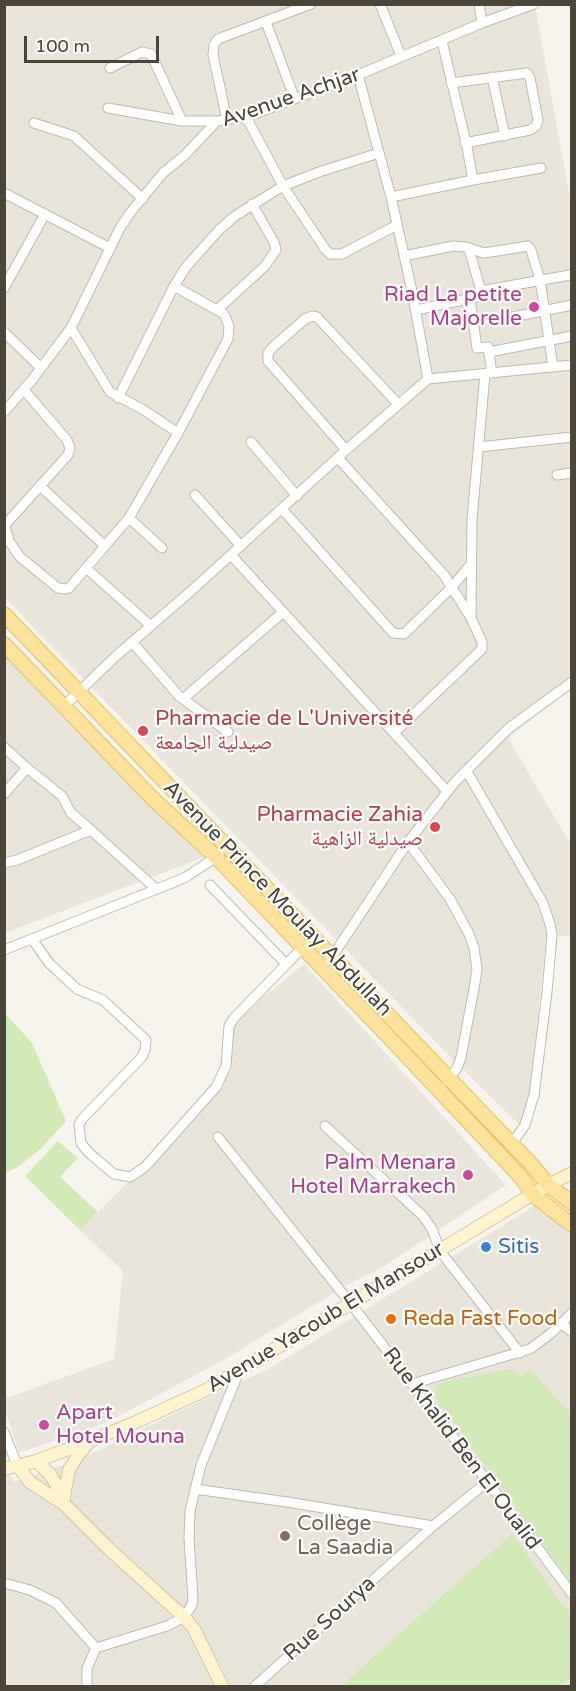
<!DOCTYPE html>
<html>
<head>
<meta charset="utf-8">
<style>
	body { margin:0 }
	#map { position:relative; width:576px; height:1691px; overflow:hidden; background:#f6f3ec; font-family:"Varela Round",sans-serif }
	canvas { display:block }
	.frame { position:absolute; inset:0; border:6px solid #4b4439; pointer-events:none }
	.scale { position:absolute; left:24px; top:36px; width:135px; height:27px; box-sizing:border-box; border:3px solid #4b4439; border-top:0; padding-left:8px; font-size:18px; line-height:21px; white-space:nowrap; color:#4b4439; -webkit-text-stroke:4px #fff; paint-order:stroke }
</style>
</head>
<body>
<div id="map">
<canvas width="576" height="1691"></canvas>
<div class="frame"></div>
<div class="scale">100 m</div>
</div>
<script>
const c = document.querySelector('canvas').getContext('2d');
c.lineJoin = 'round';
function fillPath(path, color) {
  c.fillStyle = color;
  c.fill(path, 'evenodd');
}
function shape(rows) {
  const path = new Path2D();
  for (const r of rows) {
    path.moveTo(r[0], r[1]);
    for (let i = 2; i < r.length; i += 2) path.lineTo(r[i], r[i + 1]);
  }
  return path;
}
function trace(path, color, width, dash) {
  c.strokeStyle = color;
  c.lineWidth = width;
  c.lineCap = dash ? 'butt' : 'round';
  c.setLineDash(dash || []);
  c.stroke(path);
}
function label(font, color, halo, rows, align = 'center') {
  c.font = font + ' "Varela Round","Noto Naskh Arabic",sans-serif';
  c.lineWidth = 4.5;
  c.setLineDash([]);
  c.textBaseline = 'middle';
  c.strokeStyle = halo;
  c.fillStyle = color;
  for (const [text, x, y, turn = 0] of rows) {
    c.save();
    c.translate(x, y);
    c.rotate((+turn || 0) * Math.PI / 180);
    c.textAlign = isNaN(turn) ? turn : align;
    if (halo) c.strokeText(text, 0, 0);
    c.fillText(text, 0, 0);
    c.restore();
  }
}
const residential = shape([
	[5,5,535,5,571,204,572,687,508,738,571,845,572,935,546,938,526,1131,455,1062,5,598],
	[5,643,210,855,5,933],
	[304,964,506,1185,385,1266,352,1282,222,1361,108,1422,19,1453,5,1409,4,1399,114,1359,123,1271,80,1230,202,1108,233,1066,229,1025],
	[536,1205,571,1232,571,1686,5,1686,4,1460,14,1482,80,1459,270,1368]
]);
const green = shape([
	[4,1012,32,1043,66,1121,41,1149,16,1168,5,1173],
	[58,1141,78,1158,60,1177,98,1212,80,1230,25,1176],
	[510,1369,521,1377,529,1369,571,1414,571,1582,435,1397,437,1385,444,1382],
	[512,1534,571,1617,571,1677,558,1686,341,1686]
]);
const street = shape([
	[380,4,401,56],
	[479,4,482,23],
	[266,22,294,97],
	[442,41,467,147,473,180],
	[110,68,142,52,151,54,182,121],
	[358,75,391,197,412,291,428,379],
	[492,77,505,136],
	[451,83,527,73,530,78,538,120,536,126,530,130,465,143],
	[108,108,182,121,217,121],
	[246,117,283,186,325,249,330,254,342,254,397,225],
	[227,120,213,55,214,45,218,39,311,4],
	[34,123,74,136,143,199],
	[4,193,110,248],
	[391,197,473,180,541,168],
	[469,249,481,291],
	[404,256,453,246,466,247,484,253,528,246,531,250,540,280,553,367],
	[4,288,45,214],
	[470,299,477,348,488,347,492,373],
	[217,310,265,266,276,250,274,242,252,204],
	[416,310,477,297,481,291,570,275],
	[508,318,572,305],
	[71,328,110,392,142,409,178,433],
	[4,332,41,368],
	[489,352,572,336],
	[24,390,67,440,70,448,68,455,40,486,105,546],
	[118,398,174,286,186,267,219,230,235,216,283,186,319,172,379,153],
	[4,412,32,380,71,328,120,228,130,213,163,173,184,156,217,121,246,117,358,75,482,23,534,4],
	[251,442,297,496],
	[479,447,572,437],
	[346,450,268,361,268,353,273,347,305,319,312,316,317,317,398,404],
	[338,458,444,575,471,618,482,642,482,649,395,732],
	[557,475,572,473],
	[195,495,241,546],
	[282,509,393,633,404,634,452,587,471,564],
	[129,518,162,548],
	[4,523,9,541,20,557,58,588,65,589,69,588,129,518,178,433,228,339,229,326,224,314,174,286],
	[6,524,40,486],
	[231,555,447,791],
	[86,568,151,626],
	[471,618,472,519,485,374],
	[132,642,179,696,228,732],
	[183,699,282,613],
	[64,706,116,656,191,591,346,450,428,379,572,365],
	[4,747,27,768,4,794],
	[27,768,62,796,71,813,91,830],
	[466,770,543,903,550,924,552,935,547,992,534,1095,525,1125,511,1145],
	[408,842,450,899,469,934,474,948,477,969,474,989,461,1057,457,1068,447,1081],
	[4,863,17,860,91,830,156,889],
	[210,885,286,964],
	[32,939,49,963,77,989,103,1000,146,1040,145,1050,142,1057,82,1119,79,1125,81,1143,88,1152,114,1174,130,1177,145,1167,216,1087,226,1066,229,1026,234,1018,305,945],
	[4,950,172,883,186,877,219,855],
	[330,960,408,842,455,782,509,728,572,682],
	[325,1126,423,1216,432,1229,440,1251,520,1353],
	[218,1137,355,1309,517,1520,572,1594],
	[561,1323,572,1332],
	[412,1384,530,1349,550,1334,572,1313],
	[4,1432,17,1465],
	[195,1489,287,1502,433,1526],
	[4,1583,30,1590,56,1603,96,1648],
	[87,1686,87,1668,96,1648,167,1626,184,1617,192,1605,193,1599,189,1538,190,1511,201,1465,240,1369],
	[255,1686,433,1526,487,1482]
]);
const secondary = shape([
	[36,1461,50,1474,64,1498],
	[17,1465,30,1482,65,1505,110,1550,184,1617,194,1629,222,1686],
	[4,1469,36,1461,90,1441,134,1423,208,1389,548,1185,572,1173],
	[64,1495,69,1470,78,1455,88,1443]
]);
const primary = shape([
	[4,614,533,1166,548,1185,572,1203],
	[4,644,153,799,216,857,384,1032,520,1176,533,1195,572,1225]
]);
const markers = [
	[534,307,6,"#d1479c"],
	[143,731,6,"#e0444e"],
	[435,827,6,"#e0444e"],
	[468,1175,6,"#d1479c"],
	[486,1247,6,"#3f7fe0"],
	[391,1319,6,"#e8710a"],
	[44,1425,6,"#d1479c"],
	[285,1536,6,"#8d6e63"]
];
const streetNames = [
	["Avenue Achjar",291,98,-19],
	["Avenue Prince Moulay Abdullah",277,899,46],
	["Avenue Yacoub El Mansour",326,1318,-31],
	["Rue Khalid Ben El Oualid",461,1449,53],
	["Rue Sourya",330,1619,-42]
];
const hotelNames = [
	["Riad La petite",522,295],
	["Majorelle",522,319],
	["Palm Menara",456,1163],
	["Hotel Marrakech",456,1187],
	["Apart",56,1413,"left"],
	["Hotel Mouna",56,1437,"left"]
];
const healthNames = [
	["Pharmacie de L'Université",155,719],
	["صيدلية الجامعة",155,743],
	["Pharmacie Zahia",423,815,"right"],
	["صيدلية الزاهية",423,839,"right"]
];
const shopNames = [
	["Sitis",498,1247]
];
const foodNames = [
	["Reda Fast Food",403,1319]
];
const educationNames = [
	["Collège",297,1524],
	["La Saadia",297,1548]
];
fillPath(residential, '#eae5da');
fillPath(green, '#d2eab5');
trace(street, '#c2bbae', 11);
trace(secondary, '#d6c79b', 14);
trace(primary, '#e6c16a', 16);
trace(street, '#fff', 9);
trace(secondary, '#fff3cd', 12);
trace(primary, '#ffe39c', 14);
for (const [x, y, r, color] of markers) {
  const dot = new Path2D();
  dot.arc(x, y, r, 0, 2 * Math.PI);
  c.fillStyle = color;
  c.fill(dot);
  trace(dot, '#fff', 2);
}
label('21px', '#4b4439', '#fff', streetNames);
label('21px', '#b23c85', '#fff', hotelNames, 'right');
label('21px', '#be3a42', '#fff', healthNames, 'left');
label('21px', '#366cbe', '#fff', shopNames, 'left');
label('21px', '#c56008', '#fff', foodNames, 'left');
label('21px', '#785e54', '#fff', educationNames, 'left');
</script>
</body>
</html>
